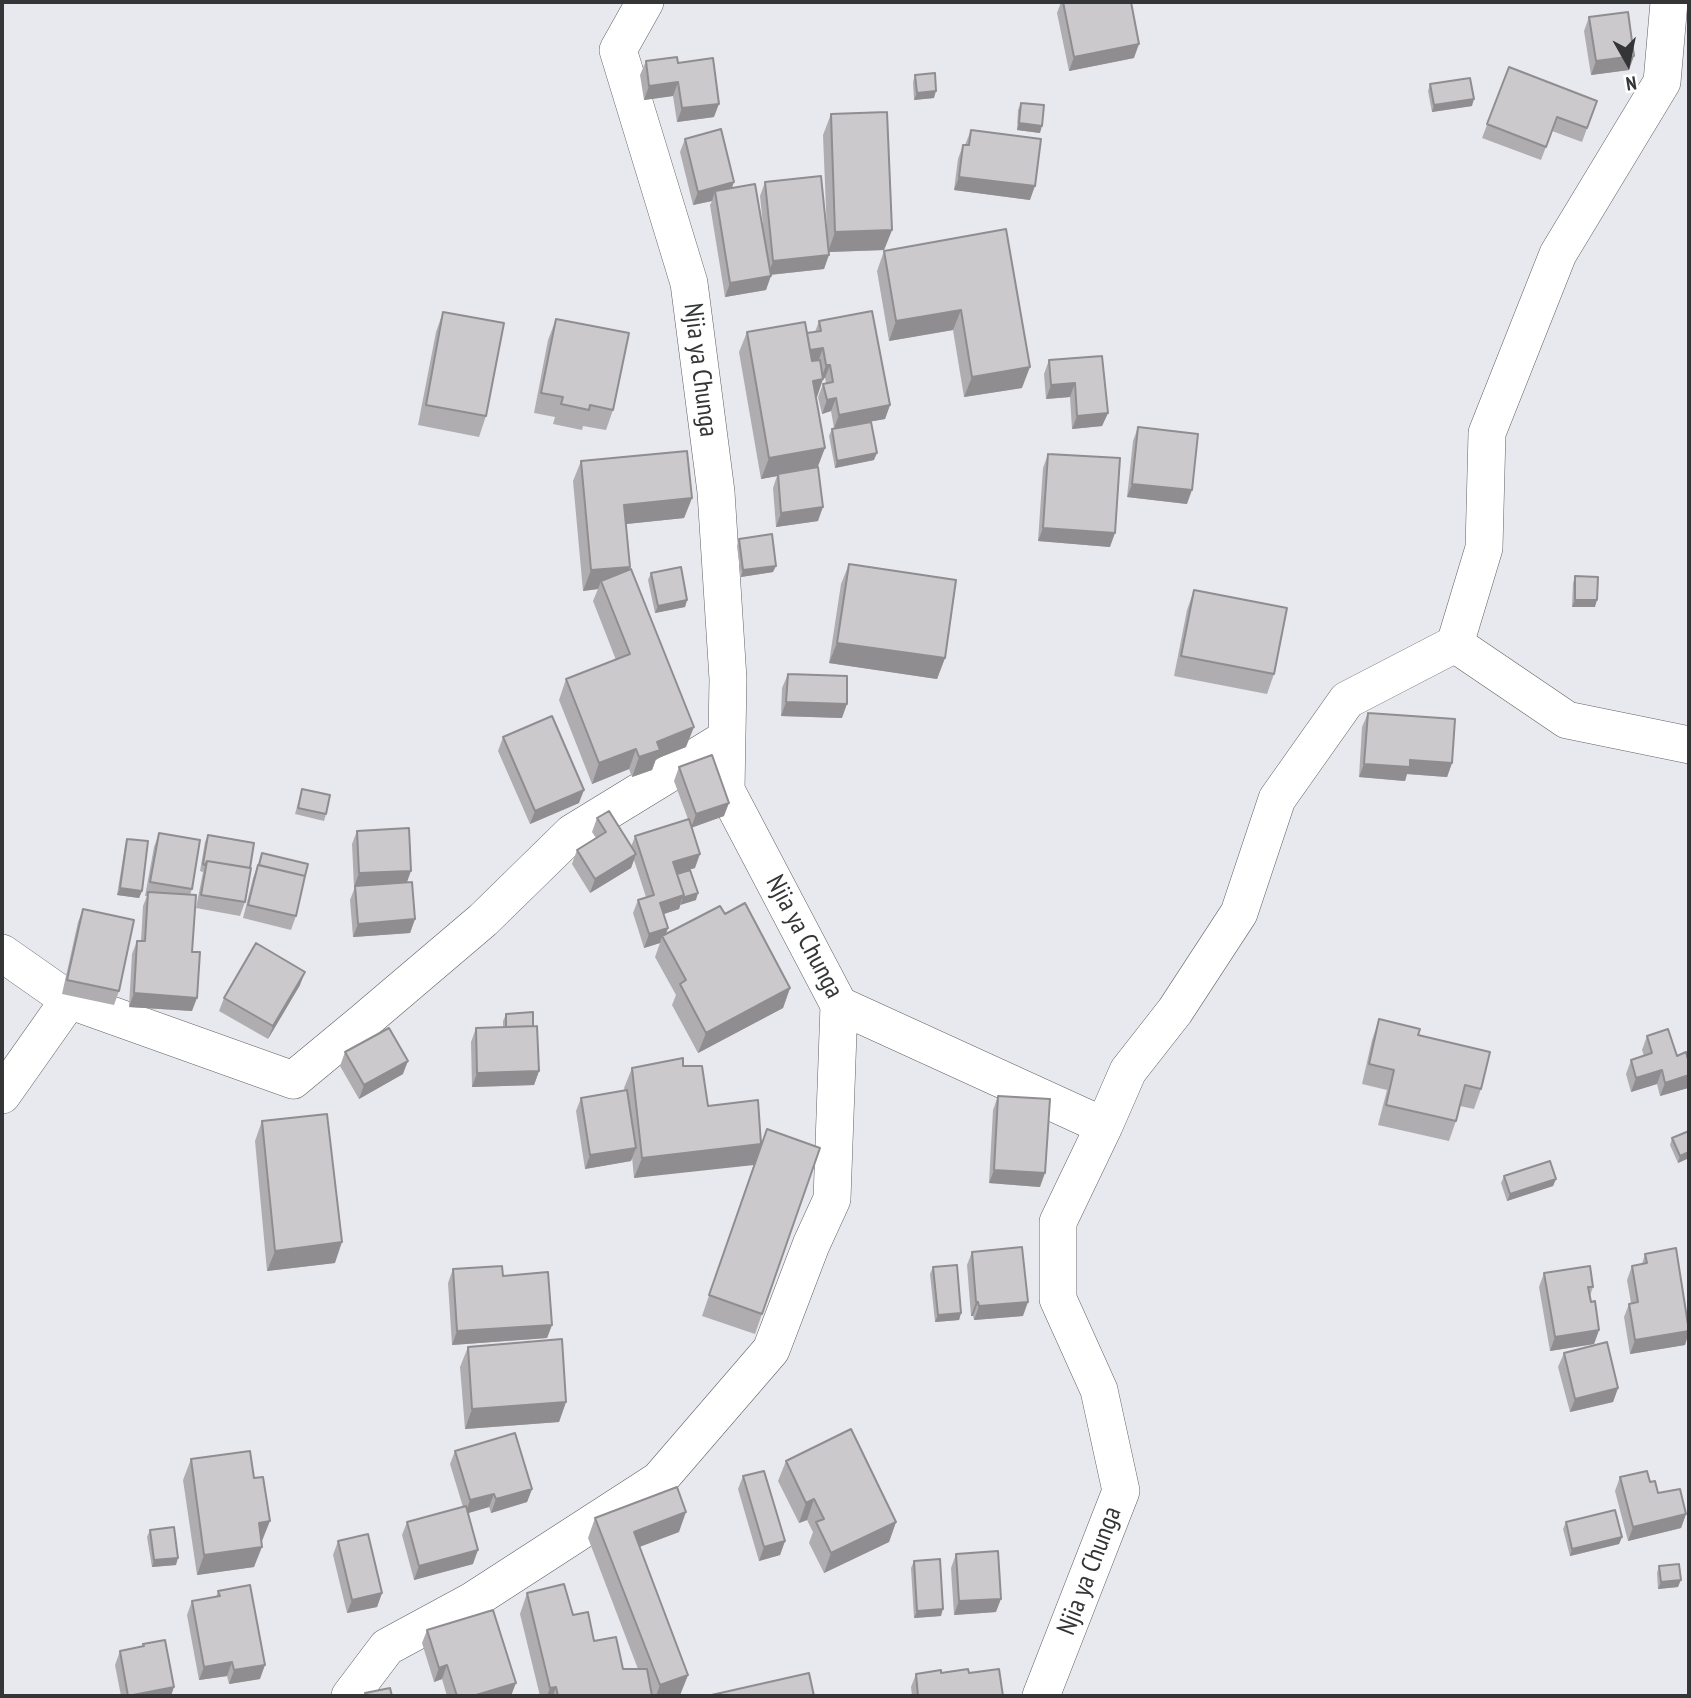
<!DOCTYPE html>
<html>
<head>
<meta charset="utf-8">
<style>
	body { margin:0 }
	#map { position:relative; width:1691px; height:1698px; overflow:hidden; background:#e8e9ee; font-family:"PT Sans Narrow",sans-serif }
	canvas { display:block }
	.frame { position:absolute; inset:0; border:4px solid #343537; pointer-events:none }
	.north { position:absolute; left:1593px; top:28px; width:70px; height:70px; -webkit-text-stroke:5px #fff; paint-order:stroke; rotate:171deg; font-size:19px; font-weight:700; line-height:28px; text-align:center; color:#343537 }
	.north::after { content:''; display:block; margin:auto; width:24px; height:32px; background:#343537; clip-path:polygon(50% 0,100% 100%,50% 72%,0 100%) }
</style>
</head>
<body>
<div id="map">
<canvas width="1691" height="1698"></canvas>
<div class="frame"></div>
<div class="north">N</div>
</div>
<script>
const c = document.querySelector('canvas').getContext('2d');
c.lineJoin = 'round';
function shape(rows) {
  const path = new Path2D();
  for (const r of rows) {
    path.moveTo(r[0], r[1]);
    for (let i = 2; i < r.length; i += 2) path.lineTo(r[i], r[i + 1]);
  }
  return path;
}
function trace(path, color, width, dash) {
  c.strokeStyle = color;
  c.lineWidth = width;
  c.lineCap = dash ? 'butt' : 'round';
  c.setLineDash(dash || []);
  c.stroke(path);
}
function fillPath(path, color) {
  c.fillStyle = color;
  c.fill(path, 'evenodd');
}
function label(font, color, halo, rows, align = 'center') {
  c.font = font + ' "PT Sans Narrow",sans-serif';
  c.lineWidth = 7;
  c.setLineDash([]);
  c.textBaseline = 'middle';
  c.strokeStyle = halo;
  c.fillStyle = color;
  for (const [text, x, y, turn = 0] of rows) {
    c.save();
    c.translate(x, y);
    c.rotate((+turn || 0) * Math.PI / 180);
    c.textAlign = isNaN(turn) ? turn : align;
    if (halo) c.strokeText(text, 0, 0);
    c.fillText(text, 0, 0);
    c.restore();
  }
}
const street = shape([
	[645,2,618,50,689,283,716,492,728,679,726,790,839,1005,1104,1126,1058,1222,1058,1299,1099,1390,1121,1491,1041,1696],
	[1455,644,1484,548,1487,433,1558,254,1662,82,1669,2],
	[2,953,69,1000,293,1080,363,1022,483,920,572,833,727,738],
	[2,1095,69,1000],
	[1104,1126,1128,1071,1175,1011,1239,913,1277,799,1347,700,1455,644,1567,720,1689,745],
	[350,1696,387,1647,472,1601,659,1480,771,1350,811,1245,832,1199,839,1005]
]);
const wall = shape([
	[1061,2,1131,2,1134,58,1069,71,1057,13],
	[1589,17,1629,70,1591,75,1584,31],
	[646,61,678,63,714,117,677,122,673,96,644,100,640,75],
	[1509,67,1597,101,1582,142,1552,131,1541,160,1482,138],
	[915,75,934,98,914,100,913,82],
	[1430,84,1472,106,1432,112,1428,91],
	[1021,103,1040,133,1017,130,1018,110],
	[831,114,892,230,884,250,829,252,824,269,770,275,766,290,725,297,710,205,712,201,693,205,680,152,685,139,732,188,764,235,760,196,765,182,827,233,823,135],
	[971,130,1030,200,954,190,958,159,963,145,965,145],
	[1006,229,1022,388,964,397,953,330,889,341,877,271,884,251],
	[443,312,486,416,479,437,418,425,436,332],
	[556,319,613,410,606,430,583,426,582,430,553,424,555,417,534,413,548,340],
	[819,321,890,405,885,419,834,428,831,411,822,414,818,397,823,384,826,383,825,378,823,379,816,399,818,521,776,527,773,488,777,476,761,479,739,352,747,332,807,333,815,332],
	[1049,360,1108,413,1102,426,1072,429,1070,397,1046,399,1044,374],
	[1138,427,1187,504,1127,497,1133,441],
	[832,429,874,460,835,468,829,436],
	[1048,454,1110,547,1038,541,1043,468],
	[581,461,692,498,684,518,626,524,630,567,629,570,686,747,656,759,652,770,632,777,629,769,592,784,559,700,566,679,616,660,593,601,598,589,583,591,573,481],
	[739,539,773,572,741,577,737,546],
	[849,564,945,658,937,679,829,663,841,584],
	[651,573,687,600,685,607,655,613,648,580],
	[1575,576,1595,607,1572,607,1573,583],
	[1194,590,1274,674,1267,694,1174,676,1187,610],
	[788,674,842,718,781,716,782,688],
	[1368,713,1452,763,1447,777,1407,774,1405,781,1359,777,1362,727],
	[503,737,579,803,530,824,498,751],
	[679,767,724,816,692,827,695,868,677,873,696,900,680,905,679,909,663,914,668,928,666,934,725,914,790,988,783,1008,698,1053,672,1005,676,995,655,957,660,943,644,948,633,913,638,900,646,897,634,860,631,868,590,893,572,864,577,850,596,838,592,832,597,818,631,847,635,836,688,819,674,781],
	[302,789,326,814,324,821,295,814],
	[357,831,406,883,415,919,410,933,353,937,350,900,355,887,354,887,352,844],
	[159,833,192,889,190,895,192,952,192,1011,129,1007,132,954,137,941,141,941,143,906,147,896,145,896,154,847],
	[208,835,250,868,245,902,240,916,196,908,203,872,200,871,205,842],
	[127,839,142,891,139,898,117,895,125,846],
	[262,853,296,916,291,930,243,918,253,878],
	[83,909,119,991,114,1005,62,994,78,922],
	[300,985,268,1039,219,1011,224,998],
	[506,1014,533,1026,539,1071,534,1085,472,1087,471,1042,476,1028,503,1027,503,1021],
	[1379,1019,1418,1035,1481,1089,1474,1109,1460,1106,1456,1121,1449,1141,1378,1125,1387,1090,1362,1084,1372,1040],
	[1647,1036,1689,1063,1689,1084,1688,1088,1660,1096,1657,1084,1631,1092,1626,1074,1631,1060,1644,1056,1642,1050],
	[345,1052,403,1074,359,1099,340,1066],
	[683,1066,708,1106,761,1144,820,1148,755,1334,702,1316,756,1158,634,1178,632,1157,631,1161,585,1169,576,1111,581,1098,625,1091,624,1088,632,1068],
	[998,1096,1040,1187,989,1183,993,1110],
	[262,1121,335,1263,267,1271,255,1141],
	[1689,1131,1689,1158,1678,1163,1670,1145,1672,1138],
	[1504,1176,1556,1179,1553,1186,1507,1201,1501,1183],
	[972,1252,1023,1316,974,1320,973,1316,971,1316,967,1265],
	[1645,1254,1689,1328,1689,1333,1685,1345,1630,1354,1624,1317,1629,1304,1631,1303,1627,1280,1632,1266,1642,1264],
	[933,1267,961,1313,959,1320,935,1322,930,1274],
	[453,1269,503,1276,552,1325,547,1338,452,1345,448,1283],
	[1544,1273,1593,1287,1590,1296,1599,1330,1594,1344,1550,1351,1539,1287],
	[468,1347,566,1402,559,1422,465,1429,460,1367],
	[1564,1353,1618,1388,1613,1402,1570,1412,1558,1367],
	[455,1451,532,1489,527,1502,491,1513,489,1507,468,1513,473,1564,414,1580,402,1535,407,1522,463,1507,450,1464],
	[191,1459,254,1478,262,1541,261,1542,254,1567,197,1575,183,1480],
	[786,1461,896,1522,889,1542,824,1573,809,1543,813,1532,807,1520,799,1523,778,1481],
	[743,1476,785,1541,780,1555,759,1561,738,1489],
	[1620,1477,1650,1482,1658,1493,1686,1514,1681,1528,1628,1541,1615,1491],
	[1689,1496,1689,1516,1687,1503],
	[595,1518,679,1532,639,1547,688,1675,680,1695,678,1696,540,1696,520,1614,527,1593,573,1615,594,1641,623,1669,638,1669,588,1538],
	[1566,1522,1622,1537,1619,1544,1570,1556,1563,1529],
	[150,1530,176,1565,152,1567,147,1537],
	[338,1541,382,1593,377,1607,347,1613,333,1555],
	[956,1554,996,1612,954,1615,951,1568],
	[914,1561,941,1616,914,1618,911,1568],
	[1659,1566,1678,1587,1658,1589,1657,1573],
	[218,1591,260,1679,229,1684,227,1676,199,1680,187,1615,192,1601,216,1597],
	[427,1630,511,1696,447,1696,442,1679,434,1682,422,1643],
	[143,1644,171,1696,121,1696,115,1665,120,1651,142,1647],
	[941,1673,969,1673,1003,1696,912,1696,911,1687,916,1674]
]);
const shadedWall = shape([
	[1139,44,1134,58,1069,71,1074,57],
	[1634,56,1629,70,1591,75,1596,61],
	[678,82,673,96,644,100,649,86],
	[936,91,934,98,914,100,917,93],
	[1474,99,1472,106,1432,112,1434,105],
	[719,104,714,117,677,122,682,108],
	[1019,123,1042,126,1040,133,1017,130],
	[959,177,1035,186,1030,200,954,190],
	[734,182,729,196,715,191,712,201,693,205,698,192],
	[892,230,884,250,828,252,835,232],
	[829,255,824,269,768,275,773,261],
	[771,276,766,290,725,297,730,283],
	[961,310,953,330,889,341,896,321],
	[823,348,818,362,802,364,807,350],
	[826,365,830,365,825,378,821,379],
	[1030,367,1022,388,964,397,972,377],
	[823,379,816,400,813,381],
	[1075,383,1070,397,1046,399,1051,385],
	[836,398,831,411,822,414,827,400],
	[890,405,885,419,834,428,839,415],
	[1108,413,1102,426,1072,429,1077,416],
	[825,448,817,469,761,479,769,458],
	[877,453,874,460,835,468,837,461],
	[1132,484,1192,490,1187,504,1127,497],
	[692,498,684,518,617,525,624,505],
	[823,507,818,521,776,527,781,513],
	[1043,528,1115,533,1110,547,1038,541],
	[776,566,773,572,741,577,743,570],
	[630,567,622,587,601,581,598,589,583,591,591,570],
	[687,600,685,607,655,613,658,606],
	[1575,600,1597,600,1595,607,1572,607],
	[837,643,945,658,937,679,829,663],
	[786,702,847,704,842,718,781,716],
	[694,727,686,747,656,759,652,770,632,777,639,757,657,742],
	[636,749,629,769,592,784,599,763],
	[1410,760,1452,763,1447,777,1407,774,1405,781,1359,777,1364,764],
	[584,790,579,803,530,824,535,811],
	[729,803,724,816,691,828,696,814],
	[636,854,631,868,590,893,595,879],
	[700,854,695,868,668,876,673,862],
	[411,871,406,885,354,887,359,873],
	[120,888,142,891,139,898,117,895],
	[698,893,696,900,680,905,682,898],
	[684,895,679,909,655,917,660,903],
	[415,919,410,933,353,937,358,924],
	[668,928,664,939,662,936,660,943,644,948,649,934],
	[305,972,300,985,268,1039,273,1026],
	[790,988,783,1008,698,1053,706,1033],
	[134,993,197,998,192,1011,129,1007],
	[408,1061,403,1074,359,1099,364,1085],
	[1662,1070,1657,1084,1631,1092,1636,1078],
	[539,1071,534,1085,472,1087,477,1073],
	[1689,1075,1689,1084,1688,1088,1660,1096,1665,1083],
	[761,1144,754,1165,634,1178,642,1158],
	[636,1148,631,1161,585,1169,590,1155],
	[1689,1152,1689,1158,1678,1163,1680,1156],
	[994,1170,1045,1173,1040,1187,989,1183],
	[1556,1179,1553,1186,1507,1201,1510,1194],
	[342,1242,335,1263,267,1271,275,1251],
	[976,1302,978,1302,973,1316,971,1316],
	[1028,1302,1023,1316,974,1320,979,1306],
	[961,1313,959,1320,935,1322,938,1315],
	[552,1325,547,1338,452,1345,457,1331],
	[1599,1330,1594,1344,1550,1351,1555,1337],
	[1689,1331,1685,1345,1630,1354,1635,1340],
	[1618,1388,1613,1402,1570,1412,1575,1399],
	[566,1402,559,1422,465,1429,472,1409],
	[532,1489,527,1502,491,1513,496,1499],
	[494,1494,489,1507,465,1514,470,1500],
	[814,1499,807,1520,799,1523,806,1503],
	[686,1512,679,1532,626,1552,634,1532],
	[1686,1514,1681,1528,1628,1541,1633,1527],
	[270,1521,262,1541,251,1543,259,1523],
	[896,1522,889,1542,824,1573,831,1553],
	[1622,1537,1619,1544,1570,1556,1572,1549],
	[785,1541,780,1555,759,1561,764,1547],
	[262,1547,254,1567,197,1575,204,1555],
	[478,1550,473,1564,414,1580,419,1566],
	[178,1558,176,1565,152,1567,154,1560],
	[1681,1580,1678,1587,1658,1589,1661,1582],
	[382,1593,377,1607,347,1613,352,1600],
	[1001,1599,996,1612,954,1615,959,1601],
	[943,1609,941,1616,914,1618,917,1611],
	[232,1662,227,1676,199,1680,204,1667],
	[265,1665,260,1679,229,1684,234,1670],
	[447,1665,442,1679,434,1682,439,1668],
	[688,1675,680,1695,678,1696,656,1696,660,1685],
	[516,1683,511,1696,473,1696],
	[174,1687,171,1696,128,1696],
	[556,1687,553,1696,547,1696,550,1688]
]);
const building = shape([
	[1063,2,1131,2,1139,44,1074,57,1063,2],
	[1628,12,1634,56,1596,61,1589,17,1628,12],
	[677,57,678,63,713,58,719,104,682,108,678,82,649,86,646,61,677,57],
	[1509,67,1597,101,1587,128,1557,117,1546,147,1487,124,1509,67],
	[935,73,936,91,917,93,915,75,935,73],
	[1470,78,1474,99,1434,105,1430,84,1470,78],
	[1021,103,1044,105,1042,126,1019,123,1021,103],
	[887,112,892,230,835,232,831,114,887,112],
	[721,129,734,182,698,192,685,139,721,129],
	[971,130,1041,139,1035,186,959,177,963,145,969,145,971,130],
	[821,176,829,255,773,261,765,182,821,176],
	[755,184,771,276,730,283,715,191,755,184],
	[1006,229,1030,367,972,377,961,310,896,321,884,251,1006,229],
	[872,311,890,405,839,415,836,398,827,400,823,384,833,382,830,365,826,365,823,348,810,350,807,333,821,331,819,321,872,311],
	[443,312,504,323,486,416,426,405,443,312],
	[556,319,629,333,613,410,590,405,589,410,561,404,563,397,541,393,556,319],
	[805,322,812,361,820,360,823,379,813,381,825,448,769,458,747,332,805,322],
	[1102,356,1108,413,1077,416,1075,383,1051,385,1049,360,1102,356],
	[871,422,877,453,837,461,832,429,871,422],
	[1138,427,1198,434,1192,490,1132,484,1138,427],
	[687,451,692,498,624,505,630,567,591,570,581,461,687,451],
	[1048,454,1120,458,1115,533,1043,528,1048,454],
	[818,467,823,507,781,513,778,474,818,467],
	[772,534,776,566,743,570,739,539,772,534],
	[849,564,956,580,945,658,837,643,849,564],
	[681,567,687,600,658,606,651,573,681,567],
	[631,569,694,727,657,742,660,750,639,757,636,749,599,763,566,679,630,654,601,581,631,569],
	[1575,576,1598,577,1597,600,1575,600,1575,576],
	[1194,590,1287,608,1274,674,1181,656,1194,590],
	[788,674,847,676,847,704,786,702,788,674],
	[1368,713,1455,719,1452,763,1410,760,1410,767,1364,764,1368,713],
	[552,716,584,790,535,811,503,737,552,716],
	[712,755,729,803,696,814,679,767,712,755],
	[302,789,330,795,326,814,298,808,302,789],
	[609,811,636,854,595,879,577,850,606,832,597,818,609,811],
	[689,819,700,854,673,862,684,895,660,903,668,928,649,934,638,900,654,895,635,836,689,819],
	[409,828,411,871,359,873,357,831,409,828],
	[159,833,200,840,192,889,150,882,159,833],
	[208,835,254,843,250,868,207,861,205,865,203,864,208,835],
	[127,839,148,841,142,891,120,888,127,839],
	[262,853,308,864,305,876,259,865,262,853],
	[207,861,251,868,245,902,201,895,207,861],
	[258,865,305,876,296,916,248,905,258,865],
	[690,870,698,893,682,898,684,895,677,874,690,870],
	[412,882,415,919,358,924,355,886,412,882],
	[148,892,196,895,192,952,200,952,197,998,134,993,137,941,145,941,148,892],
	[745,903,790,988,706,1033,680,984,686,980,662,936,720,906,725,914,745,903],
	[83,909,134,920,119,991,67,980,83,909],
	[256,943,305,972,273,1026,224,998,256,943],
	[533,1012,533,1026,506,1027,506,1014,533,1012],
	[1379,1019,1420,1029,1418,1035,1490,1052,1481,1089,1465,1085,1456,1121,1386,1105,1394,1070,1369,1064,1379,1019],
	[537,1026,539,1071,477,1073,476,1028,537,1026],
	[389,1028,408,1061,364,1085,345,1052,389,1028],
	[1668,1029,1677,1056,1686,1052,1689,1063,1689,1075,1665,1083,1662,1070,1636,1078,1631,1060,1652,1053,1647,1036,1668,1029],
	[683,1058,683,1066,702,1066,708,1106,758,1100,761,1144,642,1158,632,1068,683,1058],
	[627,1090,636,1148,590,1155,581,1098,627,1090],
	[998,1096,1050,1099,1045,1173,994,1170,998,1096],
	[327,1114,342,1242,275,1251,262,1121,327,1114],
	[767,1129,820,1148,762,1314,709,1295,767,1129],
	[1689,1131,1689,1152,1680,1156,1672,1138,1689,1131],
	[1550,1161,1556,1179,1510,1194,1504,1176,1550,1161],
	[1022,1247,1028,1302,979,1306,978,1302,976,1302,972,1252,1022,1247],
	[1676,1248,1689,1331,1635,1340,1629,1304,1638,1302,1632,1266,1647,1263,1645,1254,1676,1248],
	[957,1265,961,1313,938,1315,933,1267,957,1265],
	[502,1266,503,1276,548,1272,552,1325,457,1331,453,1269,502,1266],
	[1590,1266,1593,1287,1588,1287,1591,1302,1595,1301,1599,1330,1555,1337,1544,1273,1590,1266],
	[562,1339,566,1402,472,1409,468,1347,562,1339],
	[1607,1342,1618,1388,1575,1399,1564,1353,1607,1342],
	[851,1429,896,1522,831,1553,816,1522,824,1519,814,1499,806,1503,786,1461,851,1429],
	[515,1433,532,1489,496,1499,494,1494,470,1500,455,1451,515,1433],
	[250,1451,254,1478,263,1477,270,1521,259,1523,262,1547,204,1555,191,1459,250,1451],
	[764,1471,785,1541,764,1547,743,1476,764,1471],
	[1647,1471,1650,1482,1655,1481,1658,1493,1680,1489,1686,1514,1633,1527,1620,1477,1647,1471],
	[677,1487,686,1512,634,1532,688,1675,660,1685,595,1518,677,1487],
	[466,1506,478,1550,419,1566,407,1522,466,1506],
	[1615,1510,1622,1537,1572,1549,1566,1522,1615,1510],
	[174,1527,178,1558,154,1560,150,1530,174,1527],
	[368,1534,382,1593,352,1600,338,1541,368,1534],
	[998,1551,1001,1599,959,1601,956,1554,998,1551],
	[940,1559,943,1609,917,1611,914,1561,940,1559],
	[1679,1564,1681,1580,1661,1582,1659,1566,1679,1564],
	[564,1584,573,1615,588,1612,594,1641,616,1637,623,1669,647,1669,652,1696,558,1696,556,1687,550,1688,527,1593,564,1584],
	[250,1585,265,1665,234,1670,232,1662,204,1667,192,1601,220,1596,218,1591,250,1585],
	[493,1610,516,1683,473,1696,457,1696,447,1665,439,1668,427,1630,493,1610],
	[165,1640,174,1687,128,1696,120,1651,144,1646,143,1644,165,1640],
	[968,1669,969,1673,999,1669,1003,1696,918,1696,916,1674,941,1670,941,1673,968,1669],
	[809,1673,814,1696,707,1696,809,1673],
	[390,1688,392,1696,366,1696,365,1693,390,1688]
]);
const streetNames = [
	["Njia ya Chunga",700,370,83],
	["Njia ya Chunga",804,937,62],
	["Njia ya Chunga",1090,1571,-69]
];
trace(street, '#606165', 38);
trace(street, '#fff', 37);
fillPath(wall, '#afadaf');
fillPath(shadedWall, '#8f8d8f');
fillPath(building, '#ccc9cc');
trace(building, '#8f8d8f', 2);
label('26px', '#343537', '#fff', streetNames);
</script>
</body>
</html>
